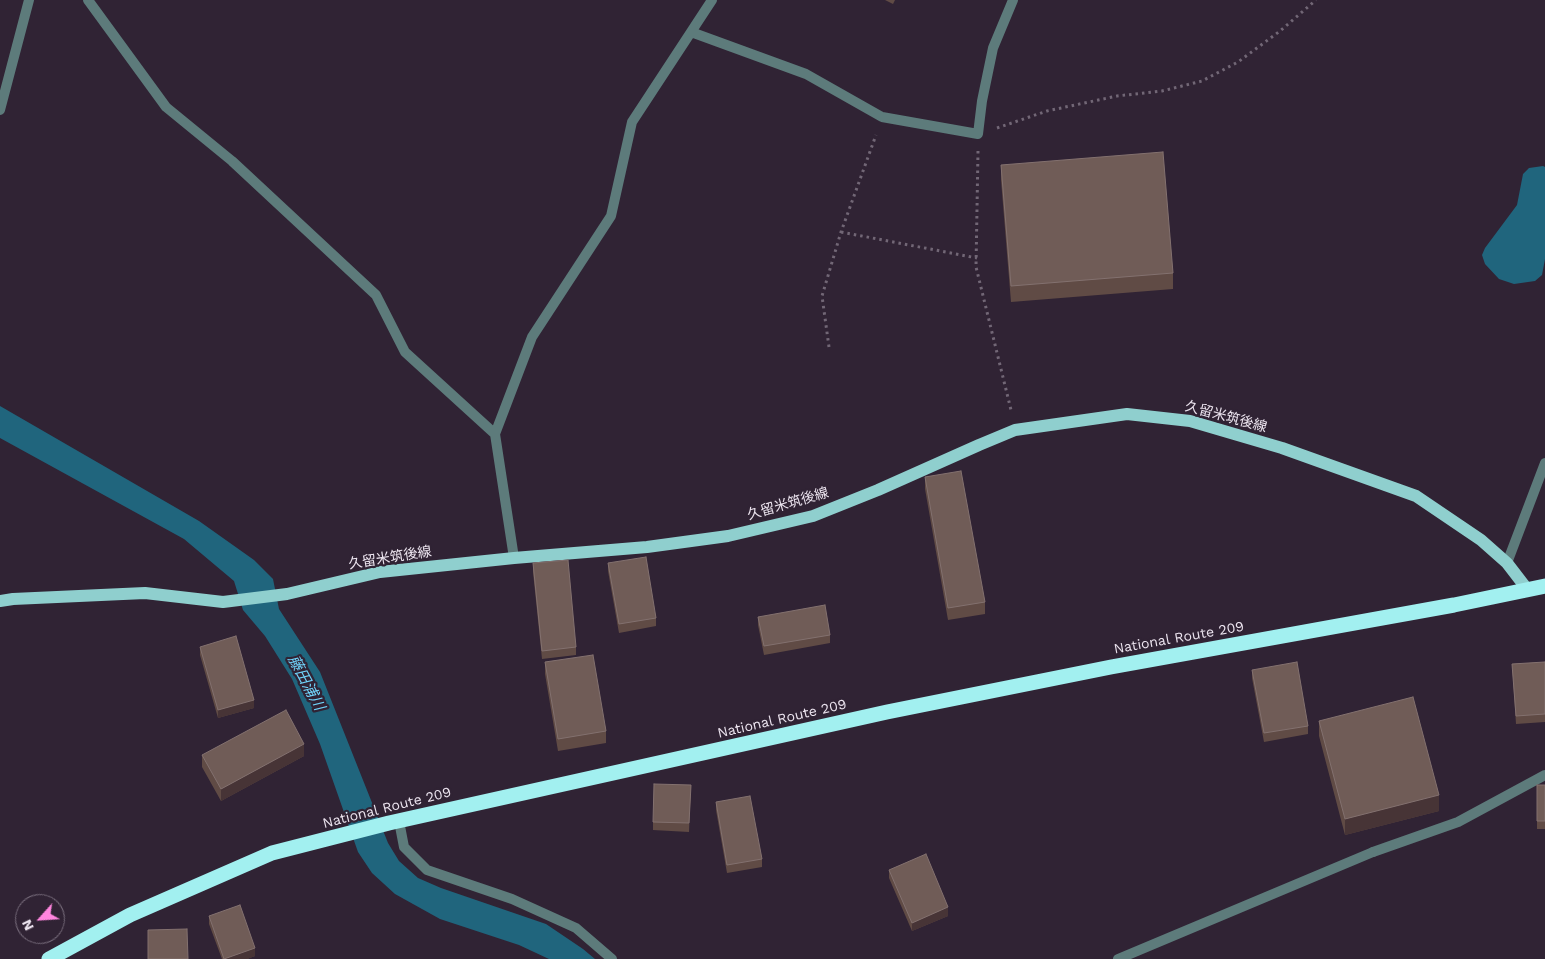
<!DOCTYPE html>
<html>
<head>
<meta charset="utf-8">
<style>
	body { margin:0 }
	#map { position:relative; width:1545px; height:959px; overflow:hidden; background:#302334; font-family:"Work Sans",sans-serif }
	canvas { display:block }
	.north { position:absolute; left:15px; top:894px; width:50px; height:50px; box-sizing:border-box; background:#302334; border:1px solid #7b707f; border-radius:50%; rotate:244deg; font-size:14px; font-weight:700; line-height:20px; text-align:center; color:#ece4ef }
	.north::after { content:''; display:block; margin:auto; width:18px; height:22px; background:#ff85de; clip-path:polygon(50% 0,100% 100%,50% 72%,0 100%) }
</style>
</head>
<body>
<div id="map">
<canvas width="1545" height="959"></canvas>
<div class="north">N</div>
</div>
<script>
const c = document.querySelector('canvas').getContext('2d');
c.lineJoin = 'round';
function fillPath(path, color) {
  c.fillStyle = color;
  c.fill(path, 'evenodd');
}
function shape(rows) {
  const path = new Path2D();
  for (const r of rows) {
    path.moveTo(r[0], r[1]);
    for (let i = 2; i < r.length; i += 2) path.lineTo(r[i], r[i + 1]);
  }
  return path;
}
function trace(path, color, width, dash) {
  c.strokeStyle = color;
  c.lineWidth = width;
  c.lineCap = dash ? 'butt' : 'round';
  c.setLineDash(dash || []);
  c.stroke(path);
}
function label(font, color, halo, rows, align = 'center') {
  c.font = font + ' "Work Sans","Noto Sans JP",sans-serif';
  c.lineWidth = 4.5;
  c.setLineDash([]);
  c.textBaseline = 'middle';
  c.strokeStyle = halo;
  c.fillStyle = color;
  for (const [text, x, y, turn = 0] of rows) {
    c.save();
    c.translate(x, y);
    c.rotate((+turn || 0) * Math.PI / 180);
    c.textAlign = isNaN(turn) ? turn : align;
    if (halo) c.strokeText(text, 0, 0);
    c.fillText(text, 0, 0);
    c.restore();
  }
}
const water = shape([
	[1543,166,1545,167,1545,259,1542,275,1535,281,1514,284,1499,279,1485,264,1482,255,1485,248,1517,205,1523,174,1529,168],
	[0,406,199,521,254,560,273,579,279,609,320,672,388,843,399,861,418,878,441,888,546,924,583,949,595,959,549,959,519,945,440,919,395,894,372,873,358,852,320,744,292,679,265,636,243,610,234,581,184,539,0,438]
]);
const path = shape([
	[997,128,1047,111,1117,96,1162,91,1202,81,1238,62,1280,31,1316,0],
	[978,151,976,267,1011,410],
	[841,232,977,258],
	[829,347,822,296,841,232,876,135]
]);
const lane = shape([
	[1507,563,1545,463],
	[1373,852,1458,822,1545,775]
]);
const street = shape([
	[88,0,166,107,232,161,376,295,405,352,495,434],
	[691,32,806,74,882,117,978,134,982,101,993,48,1013,0],
	[0,110,29,0],
	[514,558,495,434,532,337,611,216,632,122,712,0],
	[399,821,404,847,427,870,512,899,576,928,612,959],
	[1118,959,1373,852]
]);
const primary = shape([
	[0,601,13,599,145,593,223,602,287,594,380,572,514,558,647,547,728,536,813,516,878,490,979,445,1015,430,1127,414,1190,421,1282,448,1416,496,1481,540,1507,563,1527,589]
]);
const highway = shape([
	[49,959,130,915,272,853,389,823,887,712,1111,667,1454,605,1545,586]
]);
const wall = shape([
	[885,0,895,0,893,4],
	[1001,165,1173,273,1173,289,1011,302,1001,180],
	[925,477,985,602,985,614,948,620,925,489],
	[533,563,576,647,576,655,542,659,533,572],
	[608,563,656,618,656,626,619,633,608,571],
	[758,617,830,635,830,643,764,655,758,625],
	[200,647,254,708,218,718,200,655],
	[545,662,606,731,606,743,558,751,545,674],
	[1545,662,1545,722,1516,724,1512,664],
	[1252,670,1308,726,1308,734,1264,742,1252,678],
	[1319,721,1439,811,1345,835,1319,736],
	[202,755,304,756,221,801,202,767],
	[691,785,689,832,653,830,653,822],
	[1537,785,1545,785,1545,829,1537,829],
	[716,802,762,859,762,867,727,873,716,810],
	[889,870,948,916,912,931,889,878],
	[209,916,255,956,247,959,222,959,209,924]
]);
const shadedWall = shape([
	[254,700,254,708,218,718,218,710],
	[304,744,304,756,221,801,221,789],
	[1439,795,1439,811,1345,835,1345,819],
	[948,907,948,916,912,931,912,923],
	[255,948,255,956,247,959,224,959]
]);
const building = shape([
	[1163,152,1173,273,1011,286,1001,165,1163,152],
	[961,471,985,602,948,608,925,477,961,471],
	[646,557,656,618,619,624,608,563,646,557],
	[568,560,576,647,542,651,533,563,568,560],
	[825,605,830,635,764,646,758,617,825,605],
	[236,636,254,700,218,710,200,647,236,636],
	[593,655,606,731,558,739,545,662,593,655],
	[1297,662,1308,726,1264,733,1252,670,1297,662],
	[1545,662,1545,714,1516,716,1512,664,1545,662],
	[1413,697,1439,795,1345,819,1319,721,1413,697],
	[286,710,304,744,221,789,202,755,286,710],
	[654,784,691,785,689,823,653,822,654,784],
	[1537,785,1545,785,1545,821,1537,821,1537,785],
	[750,796,762,859,727,865,716,802,750,796],
	[926,854,948,907,912,923,889,870,926,854],
	[240,905,255,948,224,959,209,916,240,905],
	[187,929,188,959,148,959,148,930,187,929]
]);
const streetNames = [
	["久留米筑後線",1226,417,15],
	["久留米筑後線",788,504,-16],
	["久留米筑後線",390,558,-9],
	["National Route 209",1179,638,-10],
	["National Route 209",782,719,-13],
	["National Route 209",387,808,-14]
];
const waterNames = [
	["藤田浦川",306,683,62]
];
fillPath(water, '#20657d');
trace(path, '#726776', 3, [2.5, 4]);
trace(lane, '#5d7b7b', 10);
trace(street, '#5d7b7b', 10);
trace(primary, '#8fcfce', 12);
trace(highway, '#a2f0f0', 15);
fillPath(wall, '#604b45');
fillPath(shadedWall, '#473436');
fillPath(building, '#705c57');
trace(building, '#83716f', 1);
label('14px', '#ece4ef', '#302334', streetNames);
label('italic 15px', '#70d3f9', '#302334', waterNames);
</script>
</body>
</html>
